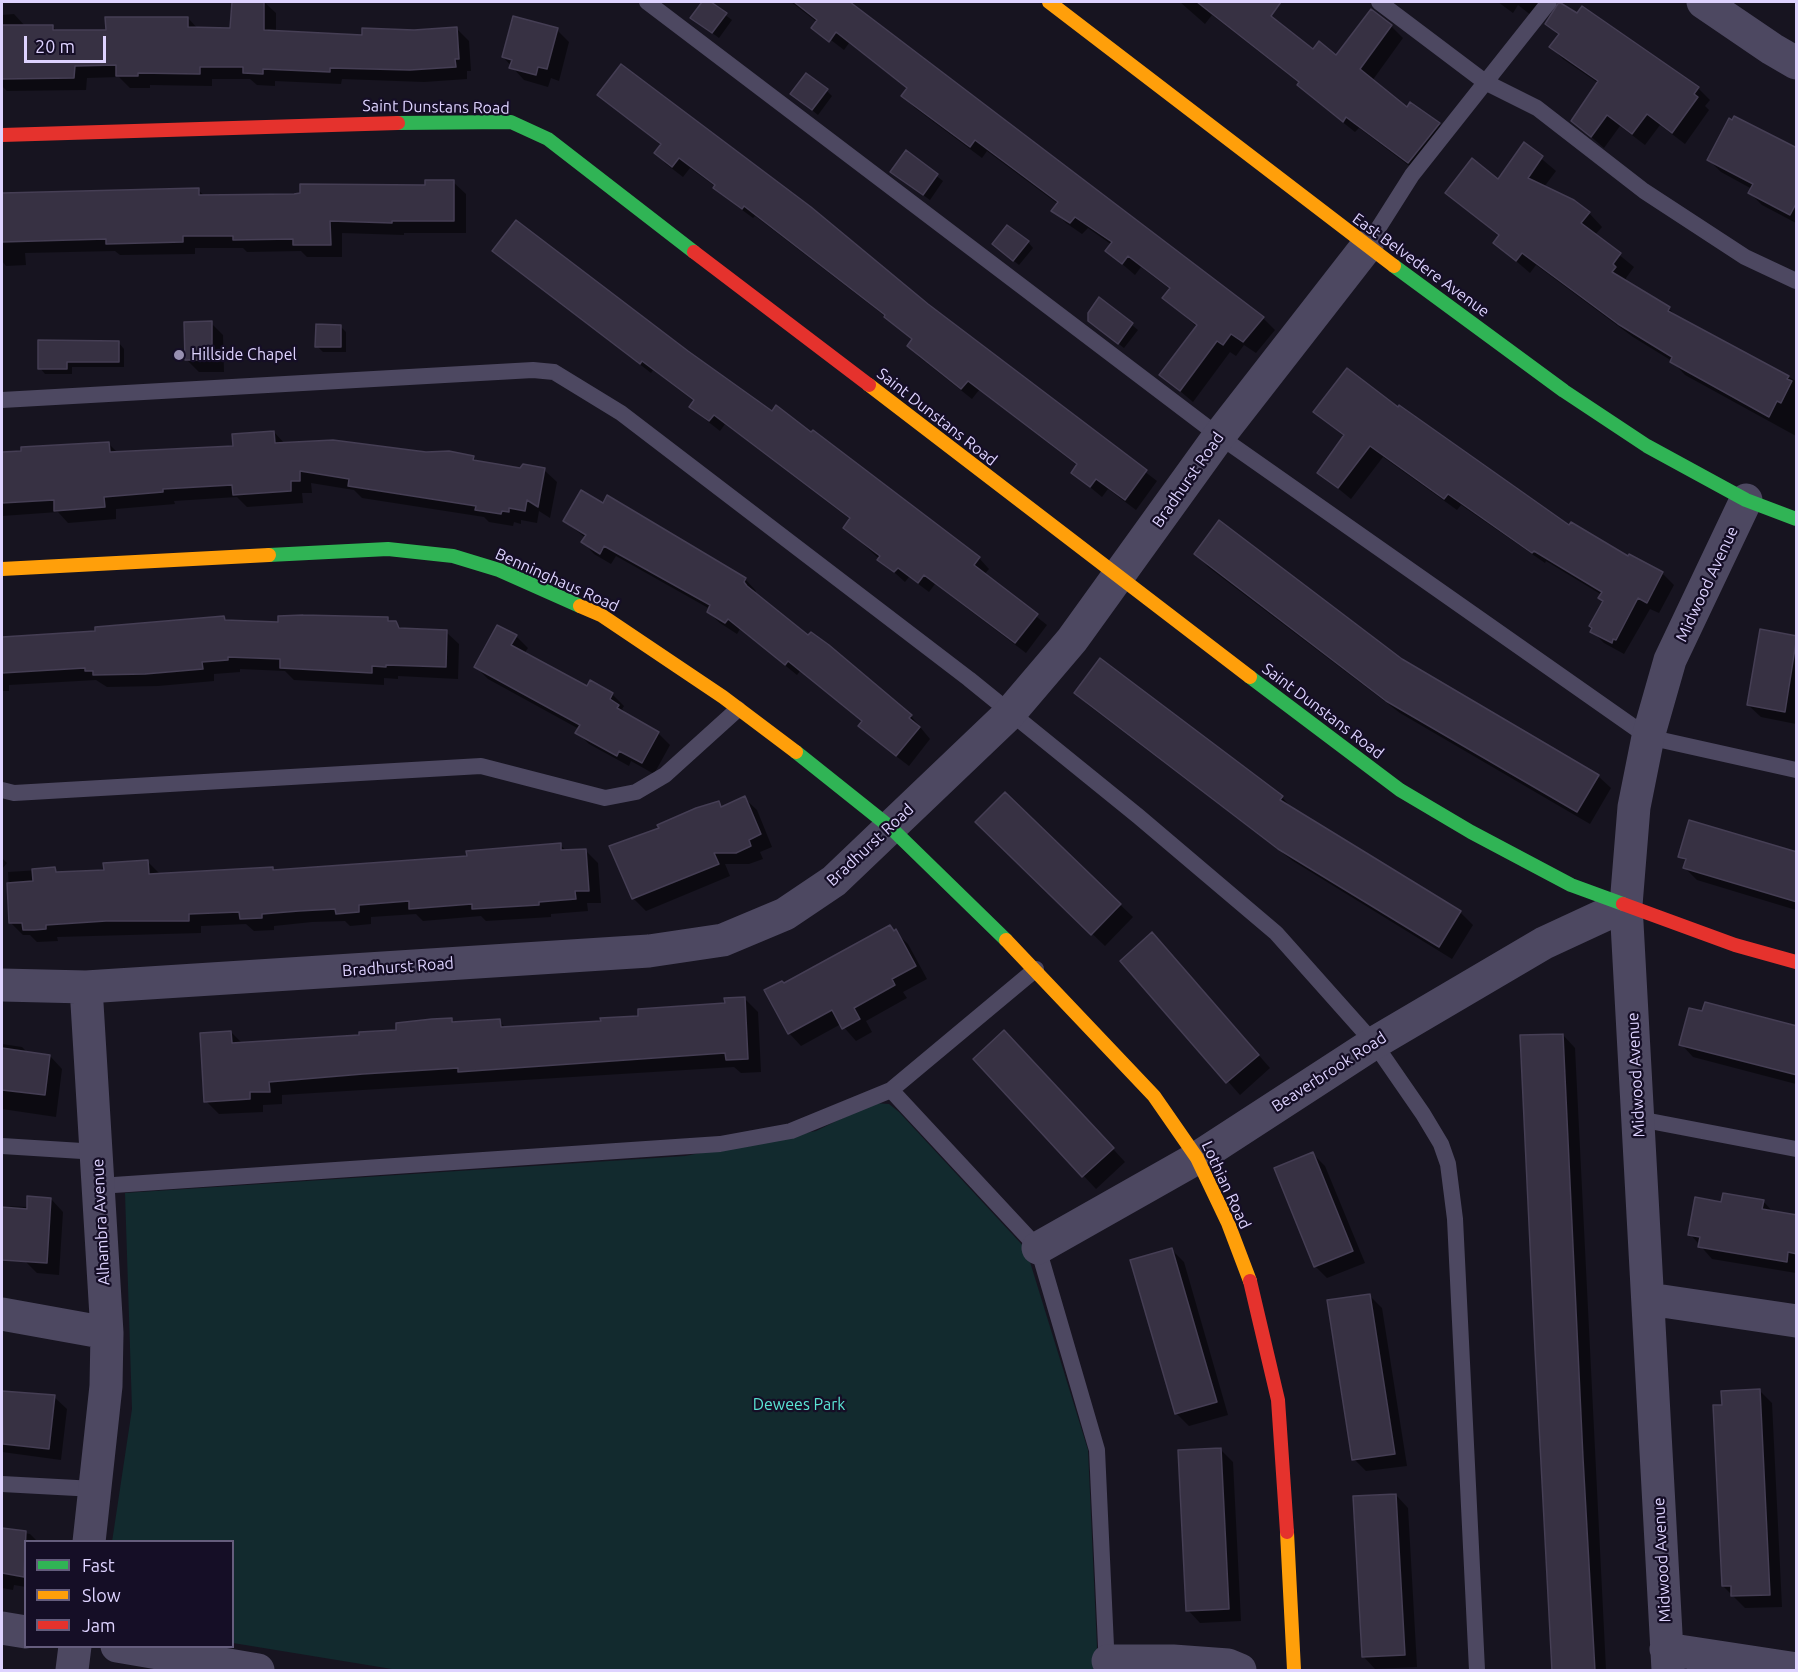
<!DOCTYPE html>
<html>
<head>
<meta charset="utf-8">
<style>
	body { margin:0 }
	#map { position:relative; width:1798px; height:1672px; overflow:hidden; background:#171420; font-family:Ubuntu,sans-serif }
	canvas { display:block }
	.frame { position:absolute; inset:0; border:3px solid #ded3ff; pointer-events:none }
	.legend { position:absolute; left:24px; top:1540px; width:210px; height:108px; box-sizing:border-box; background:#150e26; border:2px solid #655d7d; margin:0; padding:8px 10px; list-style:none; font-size:18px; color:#ded3ff }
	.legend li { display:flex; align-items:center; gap:12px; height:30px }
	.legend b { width:30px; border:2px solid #655d7d }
	.scale { position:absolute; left:24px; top:36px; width:82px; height:27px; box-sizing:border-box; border:3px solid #ded3ff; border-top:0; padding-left:8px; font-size:18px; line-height:21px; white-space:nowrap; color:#ded3ff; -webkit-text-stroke:4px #150e26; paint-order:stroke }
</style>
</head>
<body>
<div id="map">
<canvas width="1798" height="1672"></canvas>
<div class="frame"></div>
<ul class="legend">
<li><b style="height:8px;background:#30b455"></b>Fast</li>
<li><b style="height:8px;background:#ff9f0a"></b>Slow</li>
<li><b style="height:8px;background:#e5322d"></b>Jam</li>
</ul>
<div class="scale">20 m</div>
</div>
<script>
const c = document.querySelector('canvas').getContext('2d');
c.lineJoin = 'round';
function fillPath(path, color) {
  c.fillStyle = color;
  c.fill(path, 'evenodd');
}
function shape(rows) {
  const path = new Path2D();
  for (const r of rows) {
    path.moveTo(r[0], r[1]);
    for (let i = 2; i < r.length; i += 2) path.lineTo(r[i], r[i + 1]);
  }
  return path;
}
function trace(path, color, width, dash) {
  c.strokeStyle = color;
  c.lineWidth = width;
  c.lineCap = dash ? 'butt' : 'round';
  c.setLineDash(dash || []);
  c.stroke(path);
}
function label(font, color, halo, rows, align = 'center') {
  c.font = font + ' Ubuntu,sans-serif';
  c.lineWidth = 4.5;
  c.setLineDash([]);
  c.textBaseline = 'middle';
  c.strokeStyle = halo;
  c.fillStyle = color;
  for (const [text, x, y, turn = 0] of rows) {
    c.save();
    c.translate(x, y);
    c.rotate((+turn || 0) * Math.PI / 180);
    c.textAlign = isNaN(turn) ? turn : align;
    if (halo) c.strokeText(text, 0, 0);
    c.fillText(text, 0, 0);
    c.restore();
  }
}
const green = shape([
	[873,1103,889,1104,899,1112,1026,1249,1088,1450,1098,1670,398,1670,233,1643,232,1542,112,1542,132,1409,125,1193,685,1156,816,1131]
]);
const shadow = shape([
	[234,2,264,2,276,13,276,32,363,37,457,29,469,41,471,71,467,71,467,79,424,82,342,79,341,84,275,81,275,86,257,85,250,79,212,79,212,86,150,85,150,88,130,88,119,77,87,78,86,90,7,91,2,86,2,15,14,14,25,26,52,26,58,32,107,32,188,18,198,29,231,30],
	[704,2,708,2,732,20,719,38,692,18],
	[791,2,847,2,1263,318,1275,330,1256,353,1244,345,1236,356,1230,352,1193,402,1161,375,1197,327,1164,298,1171,290,1141,267,1135,275,1107,251,1112,245,1088,228,1082,234,1066,223,1053,210,1058,204,987,151,982,158,915,108,903,96,908,89,849,43,844,50,827,37,817,22],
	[1180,2,1251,2,1313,51,1336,57,1391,26,1403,38,1372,81,1407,110,1439,124,1451,136,1420,174,1359,128,1355,132,1311,97,1299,83,1212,15,1205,24],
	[1498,2,1556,2,1559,5,1554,7,1541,23,1518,5,1513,13],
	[1560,2,1698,88,1710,100,1705,106,1709,110,1685,144,1660,125,1645,145,1620,126,1604,148,1573,121,1598,83,1563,59,1551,47,1559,36,1547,24,1559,9],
	[557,30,569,42,559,81,551,78,548,87,524,80,503,57],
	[827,91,832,96,818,115,792,94],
	[599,95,927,305,1157,481,1136,510,1108,489,1102,497,1073,473,1078,466,979,390,972,399,919,357,909,346,913,341,886,317,755,216,753,218,726,198,716,187,690,168,683,177,666,164,656,153,662,146],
	[1524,144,1556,171,1544,187,1589,213,1602,227,1595,235,1634,267,1626,278,1627,283,1669,309,1680,319,1796,381,1796,436,1685,375,1672,361,1633,337,1536,265,1530,273,1495,243,1500,237,1447,193,1498,181],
	[1796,149,1796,223,1762,205,1750,193,1752,189,1721,172,1709,160],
	[906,153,943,181,930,200,898,177],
	[453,182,466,194,466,233,404,233,404,235,342,233,342,257,307,257,301,251,247,252,243,248,195,248,195,254,120,255,115,251,25,253,26,265,6,266,2,261,2,194,198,190,206,197,294,196],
	[1028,242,1033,248,1019,265,1000,250],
	[494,251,648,322,772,413,777,407,979,558,989,569,984,575,1047,625,1026,653,935,584,929,592,909,577,905,582,845,528,851,520,725,424,720,431,702,417,691,406,695,402,653,370,651,373],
	[1100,299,1138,330,1124,348,1089,321],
	[211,323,223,335,224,372,199,372,187,360],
	[340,326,346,332,346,352,323,352,317,346],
	[119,343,124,349,124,367,72,367,72,374,45,374,40,368],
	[1398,409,1569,528,1662,573,1674,585,1659,613,1650,609,1624,654,1604,643,1592,631,1604,602,1600,598,1602,595,1546,561,1545,563,1461,505,1457,510,1383,457,1351,499,1319,473,1345,437,1315,412],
	[274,432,285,444,473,457,479,463,520,470,544,470,557,482,550,518,539,511,537,523,521,520,521,524,514,522,513,526,489,522,484,517,362,498,354,490,311,483,312,493,302,493,303,503,247,507,237,497,174,501,175,504,116,509,116,519,68,523,58,512,2,516,2,453,109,444,118,453,234,447],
	[564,521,745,579,756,591,754,594,911,716,930,739,909,766,871,737,860,726,863,722,800,671,797,675,740,629,737,634,720,623,708,612,710,609,616,556,611,564,594,554,583,542,586,538],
	[1196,554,1401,661,1598,776,1611,788,1590,824,1400,713,1208,567],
	[224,617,228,622,280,624,377,617,395,622,403,630,446,632,459,644,458,679,398,676,398,679,384,678,384,685,294,680,285,671,240,669,240,672,214,674,214,681,158,686,107,687,96,680,9,685,9,691,2,691,2,638,97,632],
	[516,636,528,648,524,654,587,688,612,694,624,706,622,709,629,717,658,733,670,745,654,774,631,761,629,766,589,744,577,732,579,729,488,679,476,667],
	[1796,638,1796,724,1761,717,1748,705],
	[1076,693,1282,797,1294,811,1460,912,1473,925,1452,959,1293,861,1088,705],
	[1005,794,1133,917,1105,946,989,835],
	[744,798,757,810,772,847,760,852,763,859,749,864,725,864,730,876,646,911,633,898,661,829,718,803,723,808],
	[560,845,567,851,585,850,598,863,601,903,587,903,588,911,551,914,551,917,486,921,481,916,423,921,416,914,371,917,371,924,350,926,345,921,312,922,274,926,274,930,254,931,246,924,224,925,201,926,201,933,57,937,58,941,37,942,30,935,23,935,11,923,8,872,55,869,59,873,105,872,148,862,160,874,273,869,275,871,468,857],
	[1796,854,1796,910,1697,880,1685,868,1687,863,1680,856],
	[2,858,7,863,2,869],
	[890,927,908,944,927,979,903,992,907,998,866,1021,872,1032,856,1041,841,1024,801,1046,789,1033,784,985],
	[1164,947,1270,1068,1240,1095,1122,961],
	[744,998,758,1012,761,1072,741,1073,734,1067,282,1095,282,1104,263,1105,263,1112,219,1114,206,1101,231,1032,243,1044,361,1036,451,1020,455,1023,499,1021,506,1028,602,1023,726,1005],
	[1796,1028,1796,1084,1693,1057,1681,1044],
	[1563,1035,1575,1048,1606,1670,1553,1670],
	[2,1044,22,1047,28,1053,50,1056,62,1069,56,1117,2,1109],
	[1017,1044,1125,1162,1096,1189,975,1059],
	[1313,1154,1325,1166,1365,1263,1327,1278,1315,1266],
	[51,1199,63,1212,59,1275,37,1273,26,1262,2,1261,2,1206,28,1207],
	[1763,1201,1774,1213,1796,1216,1796,1273,1712,1259,1690,1234,1723,1203],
	[1171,1249,1184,1262,1228,1415,1189,1426,1176,1413],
	[1370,1296,1382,1308,1407,1466,1366,1471,1354,1459],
	[1759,1390,1772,1403,1782,1607,1745,1608,1723,1586,1723,1406],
	[2,1392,54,1397,67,1409,61,1460,2,1452],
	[1220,1449,1233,1462,1241,1621,1200,1623,1188,1610],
	[1396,1495,1408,1508,1417,1667,1375,1669,1363,1656],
	[2,1529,30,1534,38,1542,26,1542,26,1587,14,1585,13,1590,2,1588]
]);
const building = shape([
	[232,2,264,2,264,30,362,35,362,28,414,30,457,27,459,59,455,59,456,67,410,70,330,68,330,72,263,69,263,74,243,73,243,67,200,67,200,74,138,73,138,76,116,76,116,65,75,66,74,78,2,79,2,25,53,25,53,30,106,30,105,17,188,17,188,27,230,28,232,2],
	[702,2,711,2,727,13,712,33,690,18,702,2],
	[794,2,850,2,1264,317,1243,342,1231,334,1223,345,1217,341,1180,391,1159,375,1197,325,1162,298,1170,288,1128,256,1122,264,1105,251,1112,242,1075,217,1070,223,1051,211,1058,202,975,140,970,147,901,96,907,88,836,32,829,42,811,28,817,20,794,2],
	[1197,2,1281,2,1271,16,1313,49,1319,41,1336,55,1371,9,1392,25,1360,69,1407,107,1410,102,1440,123,1408,163,1346,117,1343,122,1297,85,1299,82,1197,2],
	[1559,2,1577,13,1582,6,1699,87,1694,94,1698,97,1672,133,1647,114,1632,134,1607,115,1591,137,1571,121,1598,81,1549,47,1559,34,1545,24,1559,2],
	[513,16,558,28,547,69,538,67,536,75,509,68,512,60,502,57,513,16],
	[621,64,811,207,928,304,1147,470,1125,500,1096,479,1090,487,1071,473,1077,464,968,381,961,389,907,346,912,339,884,317,885,315,744,206,742,209,713,188,715,185,679,158,672,167,654,153,661,144,597,95,621,64],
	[806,73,828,89,812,110,790,94,806,73],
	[1734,116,1797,148,1797,202,1790,215,1748,193,1753,184,1707,160,1729,118,1732,120,1734,116],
	[1524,142,1543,156,1528,178,1574,200,1590,212,1581,223,1621,253,1613,264,1616,267,1612,272,1670,307,1668,311,1789,376,1787,379,1792,381,1781,403,1777,401,1769,417,1670,362,1672,357,1618,324,1522,253,1516,261,1493,243,1499,235,1445,193,1472,158,1498,179,1524,142],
	[906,150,938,174,923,195,890,172,906,150],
	[425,180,454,180,454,221,392,221,392,223,330,221,331,245,293,245,293,239,233,240,233,236,183,236,183,242,106,244,106,239,2,242,2,193,199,188,199,195,294,194,300,193,300,184,425,185,425,180],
	[516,220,688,351,772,411,776,405,811,432,813,430,980,557,974,565,1038,614,1015,643,924,575,918,583,898,568,894,572,877,560,880,556,843,528,850,518,714,415,709,421,689,407,694,400,642,361,640,364,492,251,516,220],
	[1007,225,1029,241,1013,261,992,244,1007,225],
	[1099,297,1133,323,1118,344,1088,321,1088,313,1099,297],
	[212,321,212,360,185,360,184,322,212,321],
	[316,324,341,325,341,347,315,347,316,324],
	[38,340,119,341,119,362,67,362,67,369,38,369,38,340],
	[1347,368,1398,407,1399,405,1569,525,1571,522,1628,556,1629,554,1663,572,1647,603,1638,598,1616,640,1613,639,1612,643,1590,632,1592,628,1589,626,1603,601,1598,598,1602,592,1534,551,1532,553,1448,494,1444,499,1370,446,1338,488,1317,473,1344,435,1313,412,1347,368],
	[274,431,275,443,333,440,426,452,449,451,474,456,473,460,497,464,520,468,523,464,545,468,538,507,527,500,525,511,509,508,509,512,502,511,501,514,475,510,476,506,348,486,349,479,300,471,300,481,291,481,291,491,233,495,232,485,163,489,163,492,104,497,105,507,54,511,54,500,2,503,2,452,21,451,21,447,109,442,110,452,233,446,232,434,274,431],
	[581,490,603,503,607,495,746,578,744,582,747,586,808,635,811,632,829,645,912,715,909,718,920,727,896,756,858,726,862,721,788,661,785,665,728,619,725,623,707,612,710,605,604,546,600,554,581,542,586,535,563,521,581,490],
	[1219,520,1402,659,1599,775,1577,812,1386,701,1194,554,1219,520],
	[303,615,388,617,388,621,396,621,399,628,447,630,446,667,386,665,386,667,372,666,372,673,280,668,280,659,228,657,228,660,202,662,203,669,145,674,93,675,93,671,85,671,85,668,2,673,2,637,95,631,95,627,224,616,225,620,278,622,278,616,303,615],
	[497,625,517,635,511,645,587,686,590,680,613,693,610,699,619,705,617,708,659,732,642,763,619,751,617,756,575,733,580,725,474,667,497,625],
	[1760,629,1797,636,1785,712,1747,705,1760,629],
	[1100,658,1283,796,1280,800,1461,911,1439,947,1278,849,1074,693,1100,658],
	[1005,792,1121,904,1091,935,975,822,1005,792],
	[745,796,761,834,749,840,751,846,736,853,714,853,719,864,632,899,609,846,659,828,657,825,696,808,719,801,721,807,745,796],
	[1689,820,1797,852,1797,902,1683,868,1686,859,1678,857,1689,820],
	[561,843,561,850,586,849,589,891,575,891,576,899,539,902,539,905,472,909,472,904,409,909,409,901,359,905,359,912,336,914,335,909,299,911,262,914,262,918,240,919,239,912,189,914,189,921,106,921,46,925,46,929,34,930,23,930,22,923,9,923,7,883,33,881,32,869,55,867,56,872,104,870,103,863,148,860,149,874,273,867,273,870,467,856,466,851,561,843],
	[890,925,894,931,896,929,916,966,892,979,895,985,854,1008,860,1019,842,1029,832,1010,788,1034,764,990,782,981,784,983,890,925],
	[1152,932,1259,1055,1226,1083,1120,961,1152,932],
	[745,997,748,1059,726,1060,725,1053,458,1072,458,1068,363,1074,269,1082,270,1092,250,1092,250,1099,204,1102,200,1033,231,1031,232,1043,359,1035,359,1032,396,1030,396,1023,432,1019,452,1018,452,1022,500,1019,501,1027,601,1021,600,1018,638,1016,638,1009,725,1003,724,998,745,997],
	[1705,1002,1797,1026,1797,1075,1679,1045,1689,1008,1702,1011,1705,1002],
	[1004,1030,1114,1148,1082,1177,973,1059,1004,1030],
	[1563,1034,1583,1458,1595,1671,1552,1671,1535,1350,1520,1035,1563,1034],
	[2,1048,50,1055,45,1095,2,1090,2,1048],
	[1313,1152,1353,1251,1314,1267,1274,1168,1313,1152],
	[1723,1193,1764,1200,1762,1209,1797,1215,1797,1254,1788,1252,1787,1262,1698,1247,1700,1237,1688,1235,1695,1197,1721,1202,1723,1193],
	[27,1196,51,1198,47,1263,2,1260,2,1207,27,1209,27,1196],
	[1172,1248,1217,1402,1175,1414,1130,1260,1172,1248],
	[1370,1294,1395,1454,1352,1460,1327,1300,1370,1294],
	[1760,1389,1770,1595,1731,1596,1731,1586,1722,1586,1713,1405,1722,1405,1721,1391,1760,1389],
	[2,1391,55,1395,49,1449,3,1444,2,1391],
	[1221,1448,1229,1609,1186,1611,1178,1450,1221,1448],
	[1396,1494,1405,1655,1362,1657,1353,1496,1396,1494],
	[2,1528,26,1531,24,1577,2,1573,2,1528]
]);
const lane = shape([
	[647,2,1219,436,1648,737,1796,770],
	[1379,2,1485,82,1537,108,1644,191,1745,257,1796,281],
	[1367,246,1412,175,1549,2],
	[2,400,533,370,554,372,621,413,969,679,1138,816,1276,933,1374,1043,1423,1114,1441,1144,1448,1164,1455,1219,1477,1670],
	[2,790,14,793,481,766,605,798,636,792,665,775,738,709],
	[891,1090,1038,1248,1097,1450,1107,1668],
	[1639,1119,1796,1149],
	[2,1146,98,1152],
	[99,1186,720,1144,791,1131,891,1090,1036,969],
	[2,1484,95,1489]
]);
const street = shape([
	[1703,2,1772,49,1796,63],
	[2,985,86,987,649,951,723,940,785,914,834,881,1009,714,1072,640,1219,436,1367,246],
	[86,987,107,1333,106,1386,89,1542],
	[1038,1248,1197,1158,1374,1043,1544,943,1626,905],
	[1649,1299,1796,1321],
	[2,1314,107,1333],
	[2,1628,26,1632],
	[117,1646,258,1670],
	[1666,1649,1796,1669],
	[1108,1661,1173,1661,1228,1665,1240,1670],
	[72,1670,75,1646],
	[1668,1670,1626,905,1634,807,1648,737,1670,660,1746,500]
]);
const fast = shape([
	[398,123,511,122,548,139,694,252],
	[1394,266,1564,391,1647,446,1746,500,1796,519],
	[269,555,388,549,453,556,499,570,580,606],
	[1250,677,1400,790,1471,832,1571,885,1623,904],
	[796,752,890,827,1006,940]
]);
const slow = shape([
	[1049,2,1394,266],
	[869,385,1250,677],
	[2,569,269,555],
	[580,606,601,615,723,697,796,752],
	[1006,940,1154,1096,1197,1158,1228,1223,1250,1281],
	[1287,1532,1294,1670]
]);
const jam = shape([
	[2,135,398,123],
	[694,252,869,385],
	[1623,904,1735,945,1796,962],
	[1250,1281,1278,1400,1287,1532]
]);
const markers = [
	[179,355,6,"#9890b1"]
];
const streetNames = [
	["Saint Dunstans Road",436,107,1],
	["East Belvedere Avenue",1421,265,36],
	["Saint Dunstans Road",937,417,38],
	["Bradhurst Road",1188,480,-55],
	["Benninghaus Road",557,580,24],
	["Midwood Avenue",1707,584,-65],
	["Saint Dunstans Road",1323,711,37],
	["Bradhurst Road",870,845,-43],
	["Bradhurst Road",398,967,-4],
	["Beaverbrook Road",1329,1072,-33],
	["Midwood Avenue",1636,1075,-93],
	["Lothian Road",1226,1185,65],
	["Alhambra Avenue",101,1222,-93],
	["Midwood Avenue",1662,1560,-93]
];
const poiNames = [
	["Hillside Chapel",191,355]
];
const parkNames = [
	["Dewees Park",799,1405]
];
fillPath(green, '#122a2e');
fillPath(shadow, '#0007');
fillPath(building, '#373143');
trace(building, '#453e54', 1.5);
trace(lane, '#4d4861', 16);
trace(street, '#4d4861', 33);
trace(fast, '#30b455', 14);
trace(slow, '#ff9f0a', 14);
trace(jam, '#e5322d', 14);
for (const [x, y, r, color] of markers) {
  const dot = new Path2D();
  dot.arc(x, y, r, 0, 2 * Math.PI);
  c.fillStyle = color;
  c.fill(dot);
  trace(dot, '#150e26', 2);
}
label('16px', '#ded3ff', '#150e26', streetNames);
label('16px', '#ded3ff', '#150e26', poiNames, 'left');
label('16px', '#5ae4d4', '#150e26', parkNames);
</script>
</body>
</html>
